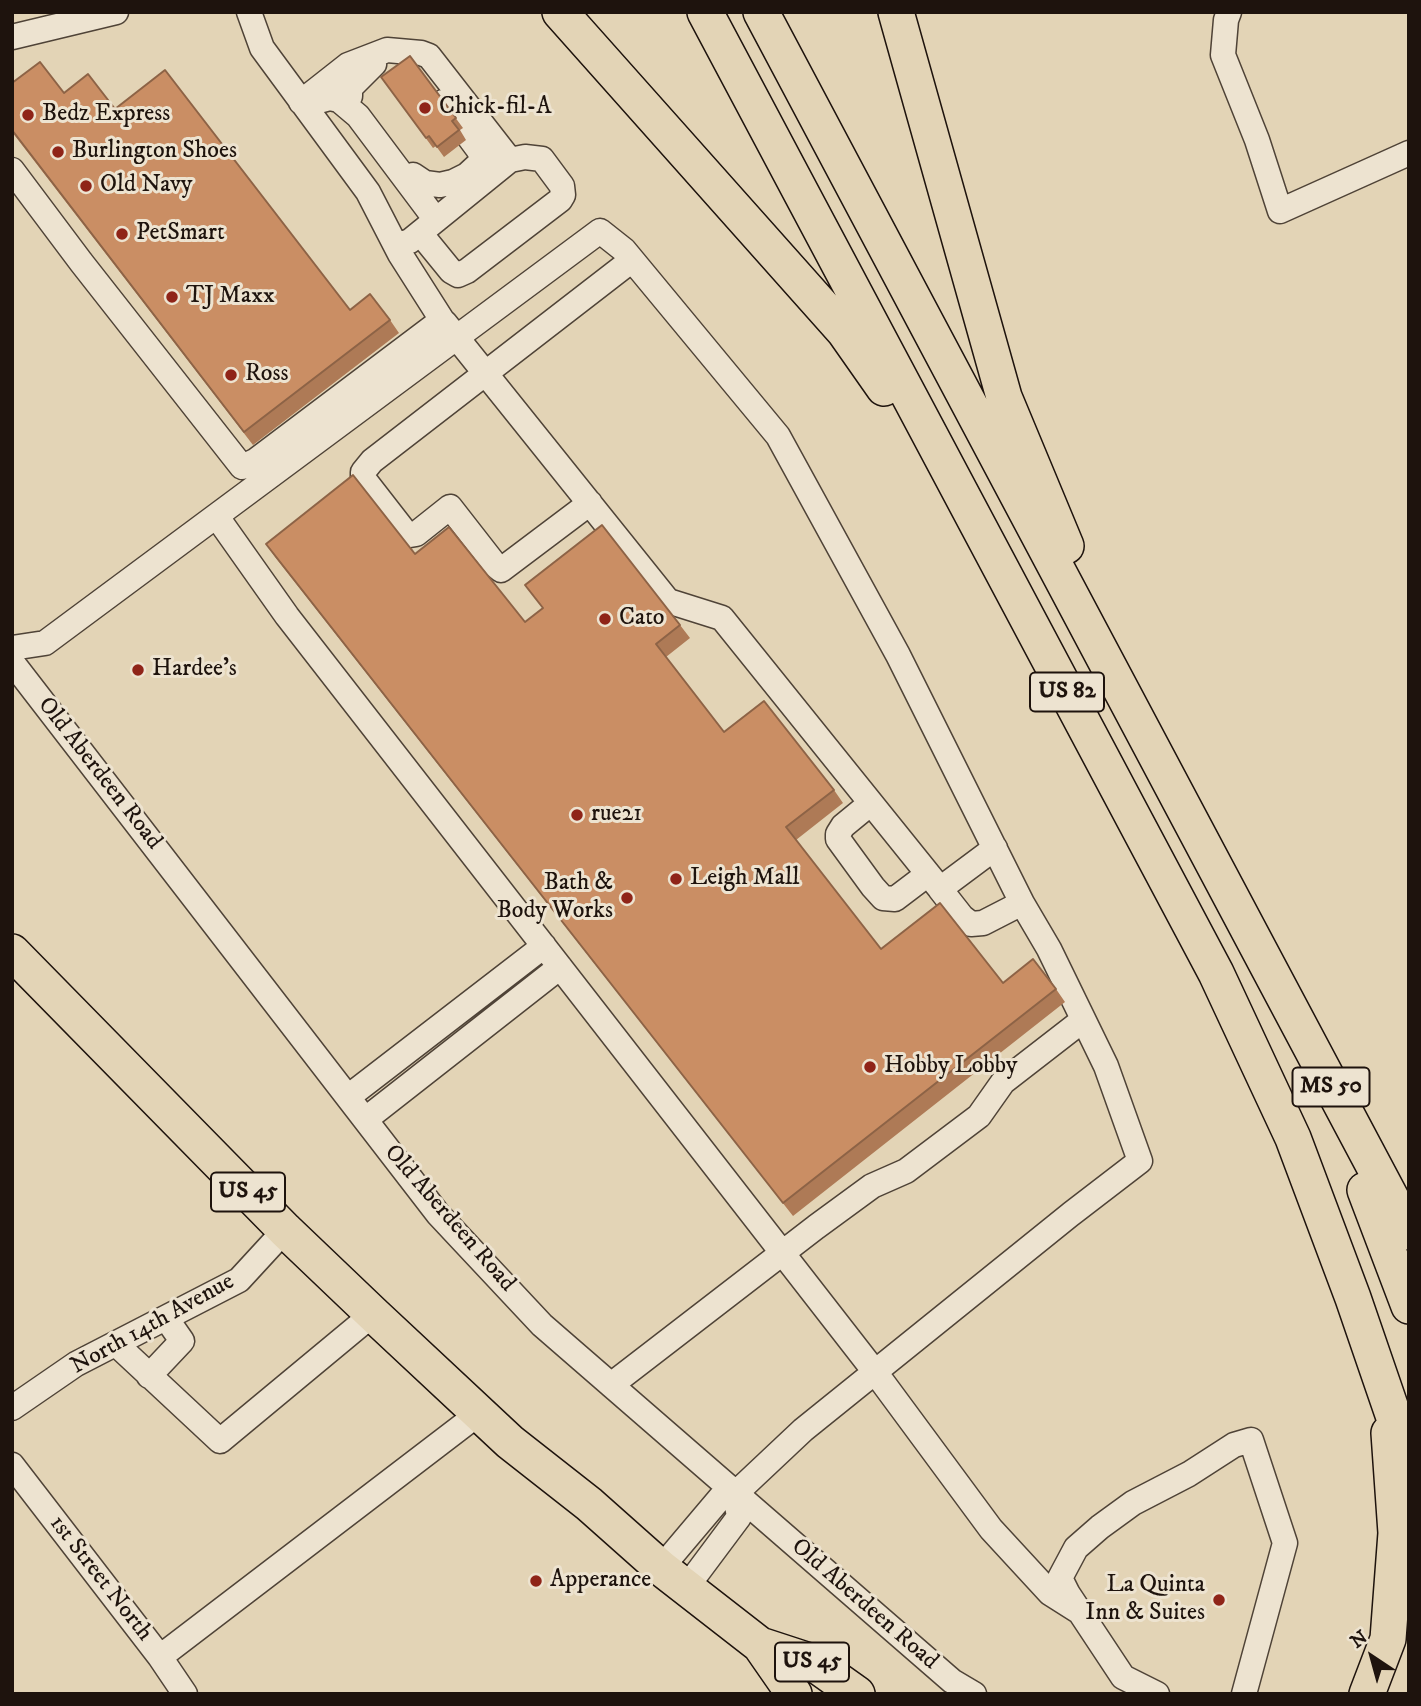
<!DOCTYPE html>
<html>
<head>
<meta charset="utf-8">
<style>
	body { margin:0 }
	#map { position:relative; width:1421px; height:1706px; overflow:hidden; background:#e3d4b6; font-family:"IM FELL DW Pica",serif }
	canvas { display:block }
	.frame { position:absolute; inset:0; border:14px solid #1e130d; pointer-events:none }
	.north { position:absolute; left:1337px; top:1622px; width:70px; height:70px; -webkit-text-stroke:5px #ede3d0; paint-order:stroke; rotate:324deg; font-size:19px; font-weight:700; line-height:28px; text-align:center; color:#1e130d }
	.north::after { content:''; display:block; margin:auto; width:24px; height:32px; background:#1e130d; clip-path:polygon(50% 0,100% 100%,50% 72%,0 100%) }
</style>
</head>
<body>
<div id="map">
<canvas width="1421" height="1706"></canvas>
<div class="frame"></div>
<div class="north">N</div>
</div>
<script>
const c = document.querySelector('canvas').getContext('2d');
c.lineJoin = 'round';
function shape(rows) {
  const path = new Path2D();
  for (const r of rows) {
    path.moveTo(r[0], r[1]);
    for (let i = 2; i < r.length; i += 2) path.lineTo(r[i], r[i + 1]);
  }
  return path;
}
function trace(path, color, width, dash) {
  c.strokeStyle = color;
  c.lineWidth = width;
  c.lineCap = dash ? 'butt' : 'round';
  c.setLineDash(dash || []);
  c.stroke(path);
}
function fillPath(path, color) {
  c.fillStyle = color;
  c.fill(path, 'evenodd');
}
function label(font, color, halo, rows, align = 'center') {
  c.font = font + ' "IM FELL DW Pica",serif';
  c.lineWidth = 6;
  c.setLineDash([]);
  c.textBaseline = 'middle';
  c.strokeStyle = halo;
  c.fillStyle = color;
  for (const [text, x, y, turn = 0] of rows) {
    c.save();
    c.translate(x, y);
    c.rotate((+turn || 0) * Math.PI / 180);
    c.textAlign = isNaN(turn) ? turn : align;
    if (halo) c.strokeText(text, 0, 0);
    c.fillText(text, 0, 0);
    c.restore();
  }
}
const minor = shape([
	[1229,12,1226,20,1223,55,1257,140,1280,211,1409,153],
	[12,37,116,12],
	[350,96,350,88,374,64,372,57],
	[301,102,348,65,387,50,421,53,429,56,510,160],
	[307,109,319,101,330,98,339,100,358,116,436,220],
	[12,170,81,262,242,467,255,461,442,320,400,254,368,192,262,48,249,12],
	[413,175,425,183,440,185,453,182,467,175,480,163,482,156,478,149,443,102],
	[396,246,410,241,510,160,525,157,542,159,562,186,563,195,560,200,467,271,458,275,451,271,420,233],
	[445,323,668,601,722,618,941,890],
	[590,503,501,570,496,566,450,507,416,534,410,535,405,532,363,478,363,472,372,461,632,260],
	[217,517,287,616,875,1372,991,1529,1050,1593,1080,1612],
	[12,648,45,643,600,231,624,250,778,436,898,655,1022,903],
	[12,662,438,1214,542,1325,952,1681,974,1694],
	[871,803,843,826,838,834,838,839,873,887,883,898,895,899,928,874],
	[348,1097,544,946],
	[366,1119,560,967],
	[116,1344,220,1441,373,1314],
	[149,1376,182,1341,166,1318],
	[611,1385,816,1227,872,1186,906,1171,979,1116,1003,1082,1083,1020],
	[12,1408,76,1364,239,1280,285,1230],
	[12,1465,160,1657,185,1694],
	[661,1568,721,1497,735,1494,803,1430,1071,1214,1140,1161,1106,1066,1049,949,1022,903,983,923,971,924,962,917,940,889,995,848],
	[686,1588,739,1517,735,1494],
	[160,1657,478,1414],
	[1157,1694,1123,1677,1068,1594,1060,1578,1076,1548,1100,1527,1133,1503,1189,1474,1234,1445,1251,1440,1285,1543,1244,1694]
]);
const highway = shape([
	[560,12,844,331,884,388],
	[705,12,1216,973,1293,1138,1353,1298,1409,1461],
	[761,12,1409,1232],
	[896,12,1004,397,1066,546],
	[12,952,285,1230,373,1314,510,1442,589,1504,661,1568,760,1645,794,1694],
	[1365,1190,1409,1306],
	[760,1645,812,1662,857,1694],
	[1367,1694,1388,1639,1396,1533,1389,1433]
]);
const wall = shape([
	[410,56,463,128,460,130,466,140,444,157,436,146,433,148,381,77],
	[12,83,64,93,115,109,350,310,390,320,399,333,253,445,12,132],
	[266,544,415,554,525,622,543,608,525,585,680,625,690,638,666,657,724,732,834,790,843,803,796,840,881,949,1003,983,1056,989,1065,1002,793,1216,275,557]
]);
const building = shape([
	[410,56,456,118,452,121,459,130,437,147,429,136,426,138,381,77,410,56],
	[40,62,64,93,88,74,115,109,165,70,350,310,370,294,390,320,244,432,12,130,12,83,40,62],
	[353,475,415,554,449,527,525,622,543,608,525,585,602,525,680,625,656,644,724,732,764,701,834,790,786,827,881,949,940,903,1003,983,1033,959,1056,989,783,1203,266,544,353,475]
]);
const markers = [
	[425,108,7,"#8f2418"],
	[28,115,7,"#8f2418"],
	[58,152,7,"#8f2418"],
	[86,186,7,"#8f2418"],
	[122,234,7,"#8f2418"],
	[172,297,7,"#8f2418"],
	[231,375,7,"#8f2418"],
	[605,619,7,"#8f2418"],
	[138,670,7,"#8f2418"],
	[577,815,7,"#8f2418"],
	[676,879,7,"#8f2418"],
	[627,898,7,"#8f2418"],
	[870,1067,7,"#8f2418"],
	[536,1581,7,"#8f2418"],
	[1219,1600,7,"#8f2418"]
];
const shields = [
	[1067,692,74],
	[1331,1087,77],
	[248,1192,74],
	[812,1662,74]
];
const shieldNames = [
	["US 82",1067,692],
	["MS 50",1331,1087],
	["US 45",248,1192],
	["US 45",812,1662]
];
const poiNames = [
	["Chick-fil-A",439,108],
	["Bedz Express",42,115],
	["Burlington Shoes",72,152],
	["Old Navy",100,186],
	["PetSmart",136,234],
	["TJ Maxx",186,297],
	["Ross",245,375],
	["Cato",619,619],
	["Hardee's",152,670],
	["rue21",591,815],
	["Leigh Mall",690,879],
	["Bath &",613,884,"right"],
	["Body Works",613,912,"right"],
	["Hobby Lobby",884,1067],
	["Apperance",550,1581],
	["La Quinta",1205,1586,"right"],
	["Inn & Suites",1205,1614,"right"]
];
const streetNames = [
	["Old Aberdeen Road",99,774,52],
	["Old Aberdeen Road",449,1219,49],
	["North 14th Avenue",153,1325,-29],
	["1st Street North",100,1579,52],
	["Old Aberdeen Road",864,1605,41]
];
trace(minor, '#4f4337', 27);
trace(highway, '#1e130d', 38);
trace(minor, '#ede3d0', 24);
trace(highway, '#e3d4b6', 35);
fillPath(wall, '#ae7a56');
fillPath(building, '#ca8e64');
trace(building, '#8d6346', 2);
for (const [x, y, r, color] of markers) {
  const dot = new Path2D();
  dot.arc(x, y, r, 0, 2 * Math.PI);
  c.fillStyle = color;
  c.fill(dot);
  trace(dot, '#ede3d0', 2.5);
}
for (const [x, y, w] of shields) {
  const box = new Path2D();
  box.roundRect(x - w / 2, y - 19.5, w, 39, 5);
  c.fillStyle = '#ede3d0';
  c.fill(box);
  trace(box, '#1e130d', 2);
}
label('bold 23px', '#1e130d', null, shieldNames);
label('24px', '#1e130d', '#ede3d0', poiNames, 'left');
label('24px', '#1e130d', '#ede3d0', streetNames);
</script>
</body>
</html>
